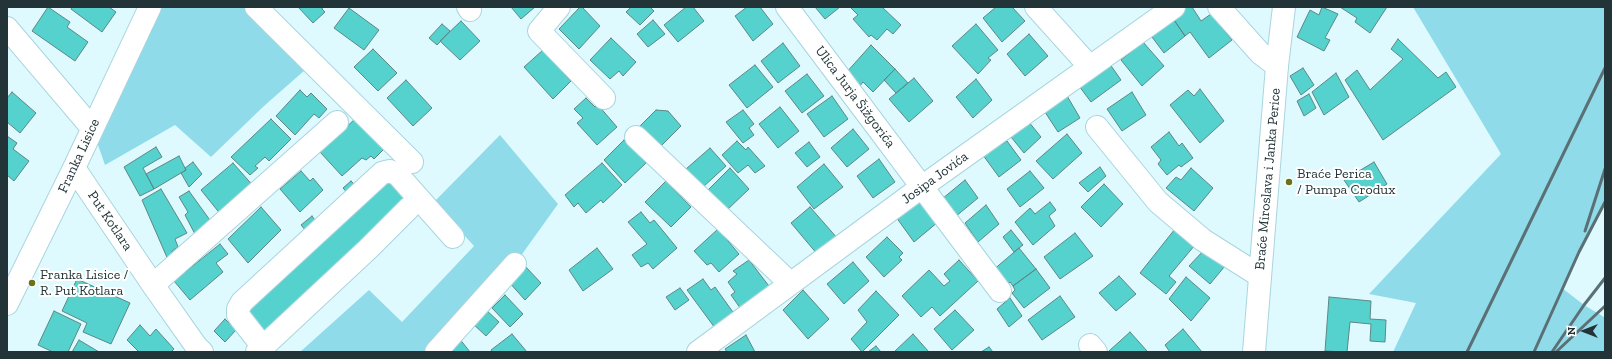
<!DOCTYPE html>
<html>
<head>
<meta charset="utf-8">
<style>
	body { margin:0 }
	#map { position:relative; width:1612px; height:359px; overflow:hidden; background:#dffaff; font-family:"Zilla Slab",serif }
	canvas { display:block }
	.frame { position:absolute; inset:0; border:8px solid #223437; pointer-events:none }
	.north { position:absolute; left:1564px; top:311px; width:40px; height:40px; -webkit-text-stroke:3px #fff; paint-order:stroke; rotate:270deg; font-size:11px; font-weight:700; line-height:16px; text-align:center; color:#223437 }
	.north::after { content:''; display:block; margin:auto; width:14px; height:18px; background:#223437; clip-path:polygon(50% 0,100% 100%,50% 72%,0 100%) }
</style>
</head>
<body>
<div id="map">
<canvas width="1612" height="359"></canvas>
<div class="frame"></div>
<div class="north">N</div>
</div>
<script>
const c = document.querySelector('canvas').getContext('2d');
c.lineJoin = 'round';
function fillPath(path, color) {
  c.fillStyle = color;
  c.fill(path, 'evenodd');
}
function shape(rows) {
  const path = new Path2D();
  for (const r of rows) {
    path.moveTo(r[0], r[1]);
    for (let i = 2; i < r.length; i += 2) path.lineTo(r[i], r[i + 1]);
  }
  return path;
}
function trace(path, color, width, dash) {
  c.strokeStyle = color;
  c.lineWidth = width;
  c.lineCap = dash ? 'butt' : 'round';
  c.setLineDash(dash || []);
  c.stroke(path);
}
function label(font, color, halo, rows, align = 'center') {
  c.font = font + ' "Zilla Slab",serif';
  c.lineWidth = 4;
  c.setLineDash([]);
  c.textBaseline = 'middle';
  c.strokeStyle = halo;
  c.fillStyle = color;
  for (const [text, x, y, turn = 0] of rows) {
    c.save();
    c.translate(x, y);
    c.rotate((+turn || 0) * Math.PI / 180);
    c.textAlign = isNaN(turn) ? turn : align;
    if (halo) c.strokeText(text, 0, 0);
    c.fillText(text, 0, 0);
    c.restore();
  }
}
const green = shape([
	[150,7,256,7,313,63,264,106,211,157,175,125,105,165,92,128],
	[1413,7,1605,7,1605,202,1579,252,1562,288,1584,305,1604,317,1605,316,1605,352,1393,352,1416,303,1369,294,1501,154],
	[500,135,558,204,515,264,436,352,300,352,369,290,402,322,474,246,434,202]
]);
const building = shape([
	[48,7,70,22,67,27,88,42,75,61,32,31,48,7],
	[72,7,109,7,116,12,102,32,71,9,72,7],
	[298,7,323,7,322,9,325,12,313,23,298,7],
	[511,7,535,7,521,19,511,7],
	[580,7,582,7,600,26,579,49,559,29,580,7],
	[631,7,650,7,654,11,640,25,626,12,631,7],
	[686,7,693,7,704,21,678,42,664,25,686,7],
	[747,7,760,7,773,24,753,41,735,16,747,7],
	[815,7,840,7,825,19,815,7],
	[852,7,882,7,901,25,893,34,887,29,877,40,871,35,869,37,853,19,858,15,851,8,852,7],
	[996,7,1012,7,1025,21,1002,42,983,18,996,7],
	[1184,7,1192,7,1201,21,1211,14,1232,40,1209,58,1190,32,1185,36,1172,17,1184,7],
	[1322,7,1338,14,1325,38,1330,40,1324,51,1297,37,1310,10,1319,15,1322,7],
	[1340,7,1387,7,1370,33,1355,22,1357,18,1340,7],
	[349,8,379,30,364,50,334,28,349,8],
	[1172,17,1185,36,1164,53,1149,33,1172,17],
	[653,20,665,34,648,47,637,34,653,20],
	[461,21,480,41,460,60,440,41,461,21],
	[442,24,450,31,437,45,429,38,442,24],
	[976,24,998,50,988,58,991,60,978,74,952,46,976,24],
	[1029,34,1048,56,1025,76,1007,54,1029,34],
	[611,38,636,62,623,76,619,71,610,79,590,60,611,38],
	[1398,39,1438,78,1446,72,1456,87,1383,140,1345,80,1357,70,1370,90,1403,59,1391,49,1398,39],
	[1143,42,1164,66,1142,86,1121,60,1143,42],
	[783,43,800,66,778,83,761,61,783,43],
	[871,45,895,69,873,92,863,82,859,87,845,74,871,45],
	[373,49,397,73,378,91,354,67,373,49],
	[543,50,571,81,553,99,524,67,543,50],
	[1107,60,1121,80,1091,102,1076,82,1107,60],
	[755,65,773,87,747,108,729,85,755,65],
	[1303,68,1314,85,1301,95,1290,76,1303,68],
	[895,69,908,83,896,93,884,80,895,69],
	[1336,73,1349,97,1324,115,1312,92,1336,73],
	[807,74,824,96,802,113,785,91,807,74],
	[914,78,933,101,909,122,889,99,914,78],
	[976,79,992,100,973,118,956,97,976,79],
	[406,80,432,108,413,126,387,98,406,80],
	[1063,89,1080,118,1058,132,1043,109,1063,89],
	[1200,89,1224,121,1200,143,1170,105,1188,90,1194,96,1200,89],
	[300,90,307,97,311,93,327,109,319,118,314,114,295,135,276,116,300,90],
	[12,92,36,113,20,133,7,122,7,98,12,92],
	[1132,92,1146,115,1122,131,1107,109,1132,92],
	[1309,94,1316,108,1304,116,1297,101,1309,94],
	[832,96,848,119,824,137,807,114,832,96],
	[586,98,595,107,598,105,617,127,597,145,577,123,583,118,574,109,586,98],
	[780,107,799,131,778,148,759,124,780,107],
	[656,110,668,111,681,126,660,147,637,129,656,110],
	[743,110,754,124,749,128,754,135,743,143,726,122,743,110],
	[1024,116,1041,137,1024,153,1007,132,1024,116],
	[357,117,385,148,374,159,371,156,366,160,362,158,342,176,320,152,357,117],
	[271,119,291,139,269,161,265,157,255,166,258,168,250,175,231,157,271,119],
	[853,129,869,149,847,167,831,148,853,129],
	[1169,132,1179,146,1182,143,1193,158,1181,167,1179,165,1167,175,1158,164,1161,160,1151,147,1169,132],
	[1067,134,1082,153,1053,179,1036,161,1067,134],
	[7,136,17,143,13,149,29,161,14,181,7,175,7,136],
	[995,139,1001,145,1007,141,1021,160,999,177,980,151,995,139],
	[624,140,646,163,625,183,604,160,624,140],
	[737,141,746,150,748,147,765,166,755,173,748,165,738,173,722,155,737,141],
	[809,142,820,157,807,167,795,153,809,142],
	[156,147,162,157,143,168,154,189,140,196,124,167,156,147],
	[710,148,726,166,703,187,686,169,710,148],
	[179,156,186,170,154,189,146,174,179,156],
	[879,159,895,182,873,198,857,176,879,159],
	[193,162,202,174,189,187,181,173,186,170,185,168,193,162],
	[1374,162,1387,184,1359,202,1344,180,1374,162],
	[233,163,255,188,222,216,201,190,233,163],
	[602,163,622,185,603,203,601,200,586,213,578,203,574,207,565,195,602,163],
	[824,164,843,187,814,209,797,187,824,164],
	[1100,167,1106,176,1088,192,1079,183,1100,167],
	[730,168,749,189,726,211,707,191,730,168],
	[1191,168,1213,188,1194,211,1166,188,1176,177,1181,180,1191,168],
	[301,171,310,181,313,178,323,190,300,212,280,189,301,171],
	[1030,171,1044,188,1020,207,1007,189,1030,171],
	[387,178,407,199,265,331,245,309,387,178],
	[965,180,978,198,955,217,942,199,965,180],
	[351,181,358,188,349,195,343,188,351,181],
	[666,181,691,207,671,227,645,202,666,181],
	[1104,184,1123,204,1101,227,1081,207,1104,184],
	[161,189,187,233,175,239,178,247,172,251,175,258,169,262,142,200,161,189],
	[189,191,212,223,196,236,185,215,188,212,179,197,189,191],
	[920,199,938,222,914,242,896,217,920,199],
	[1050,202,1056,210,1049,216,1055,226,1033,245,1015,222,1030,208,1035,214,1050,202],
	[986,205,999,224,978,242,965,223,986,205],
	[261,207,281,230,248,263,228,239,261,207],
	[810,207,838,239,818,255,791,223,810,207],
	[641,212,650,223,654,220,677,248,653,269,648,263,641,267,632,255,647,244,628,222,641,212],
	[312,216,317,223,307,232,301,225,312,216],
	[718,229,739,254,719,272,711,263,707,265,694,251,718,229],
	[1175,229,1195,245,1169,276,1176,282,1166,294,1140,273,1175,229],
	[1011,230,1023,245,1014,252,1003,237,1011,230],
	[1075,233,1093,256,1060,279,1044,257,1075,233],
	[887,237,903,253,899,257,902,260,884,277,866,257,887,237],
	[220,244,228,254,216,263,223,272,190,300,174,281,220,244],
	[597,248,613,269,583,291,569,270,597,248],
	[1019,248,1036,269,1013,286,1010,282,1004,287,992,271,1019,248],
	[1205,249,1225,266,1210,284,1189,266,1205,249],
	[749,260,772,290,743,312,731,295,735,292,728,282,737,274,733,271,749,260],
	[959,260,978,281,940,316,932,307,921,317,902,296,929,270,944,286,950,281,944,274,959,260],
	[853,262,869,281,844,304,827,284,853,262],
	[524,265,541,283,525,300,508,281,524,265],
	[1036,269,1050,288,1024,308,1012,293,1015,290,1013,286,1036,269],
	[1119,276,1136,294,1116,311,1099,293,1119,276],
	[1186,277,1210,298,1191,321,1169,299,1186,277],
	[77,279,130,303,111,344,83,332,87,323,62,311,77,279],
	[703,279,711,290,715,287,735,315,715,328,687,290,703,279],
	[680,288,689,300,675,310,666,297,680,288],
	[803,290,829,319,808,339,783,310,803,290],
	[876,291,899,315,862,352,851,339,867,322,858,310,876,291],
	[505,295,523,314,510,327,492,308,505,295],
	[1060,296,1075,317,1042,340,1028,320,1060,296],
	[1329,297,1371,301,1370,319,1386,320,1385,342,1370,341,1371,324,1350,322,1347,352,1325,351,1329,297],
	[1010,298,1022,316,1009,327,997,309,1010,298],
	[484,308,499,322,486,336,471,322,484,308],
	[955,310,974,330,952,350,934,329,955,310],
	[54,311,81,324,68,352,53,352,38,345,54,311],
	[225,319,236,330,225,342,214,331,225,319],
	[140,325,150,336,156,329,174,349,171,352,139,352,127,340,140,325],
	[1183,329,1202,352,1170,352,1165,345,1183,329],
	[1130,332,1147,351,1145,352,1109,352,1109,351,1130,332],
	[512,334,527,352,492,352,491,350,512,334],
	[913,334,929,352,894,352,913,334],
	[746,335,755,352,727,352,725,349,746,335],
	[459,338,470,352,445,352,459,338],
	[79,340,99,352,72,352,79,340],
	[876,346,881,352,868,352,876,346],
	[989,347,993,352,981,352,989,347]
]);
const minor = shape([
	[256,7,412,162],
	[468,7,470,10],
	[559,7,539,31,604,98],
	[787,7,1000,291],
	[1036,7,1090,67],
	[1219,7,1260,53,1277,66],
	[7,28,92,128],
	[1097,127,1158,202,1203,240,1260,276],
	[636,137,790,283],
	[74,168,153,285,196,346,202,352],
	[153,285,337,122],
	[7,304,74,168,150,7],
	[1090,345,1096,352],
	[263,347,368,249,409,208],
	[257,352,263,347,238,315,238,309,242,302,382,173,390,171,398,175,453,237],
	[436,352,515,264],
	[698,352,923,186,1174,7]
]);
const major = shape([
	[1254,352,1277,66,1284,7]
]);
const rail = shape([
	[1585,231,1605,169],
	[1467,352,1605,68],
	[1534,352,1579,252,1605,202],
	[1552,352,1584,305,1605,278],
	[1556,352,1605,306]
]);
const markers = [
	[1289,182,4,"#6a7219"],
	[32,283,4,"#6a7219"]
];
const streetNames = [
	["Ulica Jurja Šižgorića",855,97,53],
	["Franka Lisice",79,156,-65],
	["Josipa Jovića",935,178,-36],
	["Braće Miroslava i Janka Perice",1268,179,-85],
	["Put Kotlara",110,221,56]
];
const poiNames = [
	["Braće Perica",1297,174],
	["/ Pumpa Crodux",1297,190],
	["Franka Lisice /",40,275],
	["R. Put Kotlara",40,291]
];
fillPath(green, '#90dbe9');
fillPath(building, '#55d2cd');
trace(building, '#5c8785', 1);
trace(minor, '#a9d5dd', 24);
trace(major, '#a9d5dd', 24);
trace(minor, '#fff', 22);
trace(major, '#fff', 22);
trace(rail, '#5b7074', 3);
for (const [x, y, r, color] of markers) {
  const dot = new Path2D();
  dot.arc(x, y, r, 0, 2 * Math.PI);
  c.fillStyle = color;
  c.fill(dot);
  trace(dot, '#fff', 1.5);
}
label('14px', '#223437', '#fff', streetNames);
label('14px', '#223437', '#fff', poiNames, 'left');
</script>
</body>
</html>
